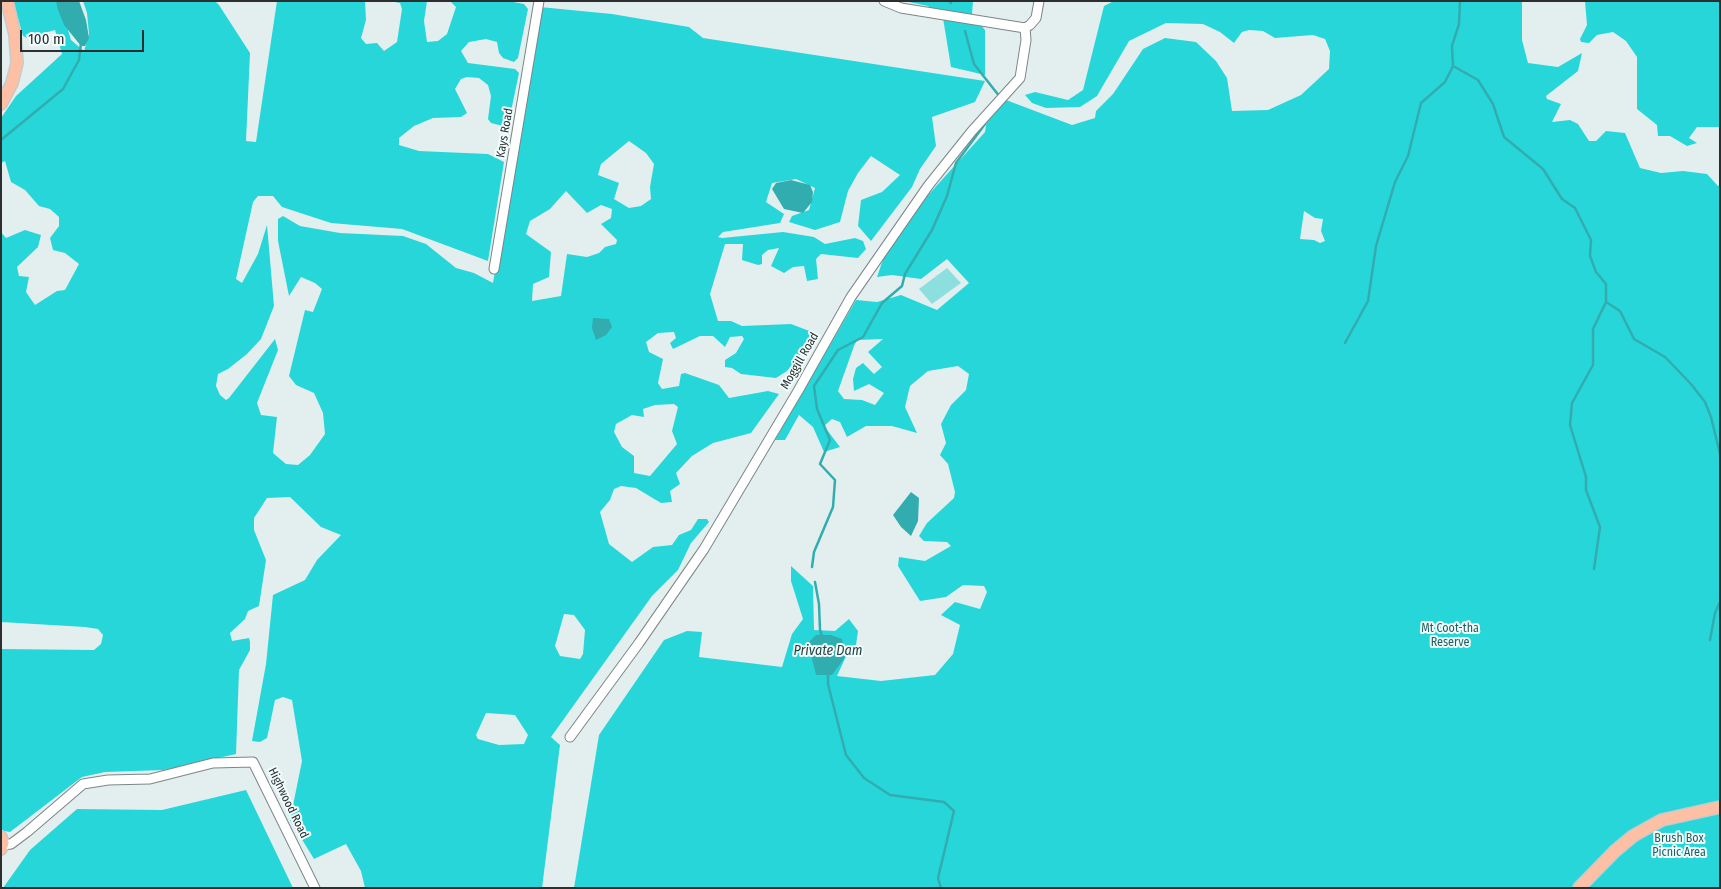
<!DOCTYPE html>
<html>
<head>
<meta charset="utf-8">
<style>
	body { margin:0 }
	#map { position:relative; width:1721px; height:889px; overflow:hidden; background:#e3efef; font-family:"Fira Sans Condensed",sans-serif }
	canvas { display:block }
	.frame { position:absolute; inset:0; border:2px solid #2b2f2f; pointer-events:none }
	.scale { position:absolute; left:20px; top:30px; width:124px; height:22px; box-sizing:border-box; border:2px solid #2b2f2f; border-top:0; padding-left:6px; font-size:15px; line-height:18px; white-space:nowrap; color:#2b2f2f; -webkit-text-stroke:4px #f1fcfc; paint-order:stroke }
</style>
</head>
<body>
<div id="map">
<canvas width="1721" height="889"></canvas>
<div class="frame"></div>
<div class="scale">100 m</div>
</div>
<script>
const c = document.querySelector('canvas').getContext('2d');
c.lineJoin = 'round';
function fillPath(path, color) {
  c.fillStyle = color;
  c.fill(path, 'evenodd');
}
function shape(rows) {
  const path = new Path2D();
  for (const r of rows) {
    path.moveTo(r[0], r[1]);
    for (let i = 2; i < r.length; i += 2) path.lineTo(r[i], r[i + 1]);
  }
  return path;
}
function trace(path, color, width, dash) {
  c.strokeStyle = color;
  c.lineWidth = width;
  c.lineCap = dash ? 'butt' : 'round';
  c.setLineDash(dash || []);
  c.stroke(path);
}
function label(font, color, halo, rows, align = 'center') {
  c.font = font + ' "Fira Sans Condensed",sans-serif';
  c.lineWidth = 4;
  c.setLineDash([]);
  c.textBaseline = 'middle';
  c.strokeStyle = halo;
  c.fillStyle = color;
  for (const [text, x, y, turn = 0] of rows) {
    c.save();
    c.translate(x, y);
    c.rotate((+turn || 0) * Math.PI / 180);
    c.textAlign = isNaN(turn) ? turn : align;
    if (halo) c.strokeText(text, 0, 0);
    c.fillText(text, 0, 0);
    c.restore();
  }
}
const green = shape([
	[947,268,961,283,932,304,919,289]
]);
const forest = shape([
	[13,1,59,1,71,40,84,51,89,34,87,13,83,1,215,1,219,5,250,53,246,141,256,142,277,1,365,1,366,20,361,38,366,44,377,43,384,51,397,42,402,9,400,3,389,1,427,1,424,21,427,42,438,41,447,34,456,7,450,1,508,1,524,4,528,9,518,58,514,62,503,58,499,53,497,42,486,39,469,42,461,51,468,63,515,69,519,73,510,116,503,126,491,123,488,119,491,96,488,85,479,78,467,77,461,79,455,89,467,113,461,117,433,118,414,126,399,138,399,145,419,151,488,154,504,162,488,261,402,229,331,223,282,207,273,196,258,196,253,202,236,279,242,283,258,254,267,225,274,306,261,339,247,354,228,369,218,374,216,386,220,395,226,400,229,398,275,339,278,350,257,403,261,415,277,417,273,453,286,464,298,465,310,455,325,434,323,413,314,393,296,385,289,376,305,310,313,312,322,289,315,283,301,277,289,296,278,241,278,219,283,216,300,226,340,233,403,236,426,244,456,268,474,273,493,283,540,7,612,14,689,27,703,38,985,81,975,102,932,117,936,146,920,169,912,187,871,241,858,226,861,200,882,192,900,175,871,156,858,173,848,191,840,222,815,230,789,222,792,216,809,210,815,188,796,179,772,183,766,202,784,214,780,223,723,232,718,237,722,238,783,232,814,237,825,244,855,238,863,241,866,249,858,258,821,254,816,259,818,279,807,281,804,266,793,267,784,273,771,266,779,248,768,250,762,255,762,264,758,265,742,260,743,244,725,244,710,294,718,321,731,321,742,326,791,324,812,332,799,356,787,371,776,378,741,374,732,368,725,367,725,360,736,353,744,339,742,336,730,337,725,347,713,336,700,336,673,349,670,343,676,338,674,332,658,333,646,342,649,352,663,359,658,383,662,389,679,386,681,374,685,373,719,385,729,398,768,391,779,394,751,433,713,443,692,456,676,473,680,484,670,491,672,502,661,503,636,488,621,486,614,489,610,500,600,512,609,544,632,562,653,547,672,545,679,535,691,530,698,519,707,519,709,522,691,543,678,570,652,596,551,737,560,745,542,888,365,888,361,871,346,844,314,859,290,820,302,761,292,700,283,697,275,700,267,738,260,742,252,741,266,664,273,595,305,580,317,560,341,535,321,527,290,497,267,498,254,518,254,530,266,560,259,606,248,611,245,619,230,633,232,641,249,638,250,642,250,650,239,670,236,754,164,770,105,772,82,777,10,832,4,831,1,829,1,649,94,650,101,644,103,635,98,629,85,627,1,622,1,232,6,238,25,230,41,235,38,247,17,267,19,276,29,277,26,292,35,305,57,291,65,290,79,264,65,253,53,250,50,238,59,226,59,217,50,209,39,206,25,190,11,182,5,161,1,163,1,118,16,96,62,54,55,30,27,38,23,36],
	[629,141,646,153,654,164,650,187,651,199,641,206,629,208,614,199,619,183,598,175,601,164],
	[566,191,587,213,601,205,612,209,611,218,601,224,617,240,616,244,605,247,599,253,587,257,567,254,561,296,532,301,533,284,549,277,551,252,526,234,530,221,550,209],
	[674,404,678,407,672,431,677,444,650,476,634,473,634,456,622,447,614,432,616,424,632,415,644,417,643,409,655,405],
	[564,614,574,615,585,630,583,654,580,659,560,656,555,646],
	[486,713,515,715,528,735,524,744,499,745,478,739,476,735],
	[904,1,973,1,972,14,985,30,985,75,951,67,943,18,928,6],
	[1114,1,1522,1,1522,40,1528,63,1558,67,1582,53,1578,71,1546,96,1547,99,1561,104,1552,122,1570,120,1578,124,1589,141,1596,141,1606,131,1625,133,1640,168,1661,173,1683,171,1707,174,1718,186,1720,185,1720,888,574,888,599,735,664,640,687,631,702,632,699,657,782,667,792,634,803,619,791,581,791,566,813,586,814,630,835,631,849,619,858,631,856,645,848,652,837,676,881,681,935,675,953,654,960,625,941,615,955,602,980,609,987,592,984,586,963,585,946,597,920,601,898,566,899,557,925,561,951,546,947,542,924,541,919,536,927,523,954,498,955,492,948,464,940,455,946,443,941,424,951,405,966,390,969,374,958,366,928,371,910,386,905,407,917,433,892,426,866,426,847,437,840,422,832,419,824,426,840,447,824,452,813,427,799,415,785,440,775,440,856,300,877,302,901,295,937,310,969,283,947,259,921,279,892,275,877,277,888,245,912,213,985,132,987,119,1006,100,1072,125,1095,118,1096,111,1113,94,1143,49,1165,38,1196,42,1216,61,1227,78,1232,111,1268,110,1301,95,1329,69,1330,51,1325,39,1313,35,1275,38,1263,31,1249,30,1242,32,1234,43,1220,32,1203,24,1166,23,1129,41,1097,96,1080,107,1046,108,1032,103,1025,95,1035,92,1068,100,1083,90,1104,6],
	[1304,211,1315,218,1323,219,1321,231,1325,241,1320,243,1314,240,1300,239],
	[883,339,868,352,882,367,874,374,863,363,856,368,853,379,854,391,869,384,884,393,875,405,862,400,844,399,838,391,854,346,857,340],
	[1585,1,1720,1,1720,127,1697,127,1689,138,1697,143,1687,146,1670,136,1658,136,1657,125,1637,109,1637,57,1626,41,1613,32,1597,35,1589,43,1581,42,1580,39,1587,25],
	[246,790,293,888,3,888,30,850,77,809,162,810]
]);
const water = shape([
	[56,1,79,1,86,20,89,38,85,46,81,46,64,25,58,10],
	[791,180,810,185,813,192,812,202,803,213,784,209,772,189,776,183],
	[593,318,609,319,612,327,606,335,596,340,592,328],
	[911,492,919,498,918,521,911,536,901,527,893,515],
	[816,635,831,635,842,639,846,656,832,675,816,675,808,643]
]);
const stream = shape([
	[949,1,951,3],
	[965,31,974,64,1000,97],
	[1453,66,1478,80,1493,104,1504,137,1543,169,1562,199,1575,208,1591,240,1590,256,1596,272,1606,284,1606,302,1593,329,1593,365,1572,403,1570,425,1586,477,1586,490,1600,527,1594,569],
	[1,140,63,89,79,60,81,43],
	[1606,302,1620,311,1634,339,1665,357,1691,384,1705,402,1711,417,1720,454],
	[1345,343,1368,301,1376,246,1395,182,1408,156,1421,103,1445,82,1453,66,1452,46,1459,24,1460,1],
	[812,567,814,552,833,507,835,480,820,464,830,440,817,409,814,386,838,350,863,337,882,303,902,286,905,274,932,230,947,196,956,163,985,124],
	[815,582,819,604,820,630,822,636],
	[1710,640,1715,613,1720,602],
	[828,674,828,684,846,755,864,778,890,795,944,802,954,811,938,878,941,888]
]);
const minor = shape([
	[884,1,901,8,1025,28],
	[1025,28,1030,25,1036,18,1039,1],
	[494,269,539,1],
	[570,737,639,643,704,549,798,391,851,297,928,186,972,131,1020,78,1026,40,1025,28],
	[3,845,11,844,27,832,83,784,108,780,150,779,213,763,253,762,315,888]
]);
const major = shape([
	[1,104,12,83,17,63,15,35,7,1],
	[1,837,3,843,1,849],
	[1579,888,1615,851,1633,836,1649,827,1662,820,1720,807]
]);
const streetNames = [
	["Kays Road",505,133,-80],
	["Moggill Road",800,361,-60],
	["Highwood Road",288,803,64]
];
const parkNames = [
	["Mt Coot-tha",1450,629],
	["Reserve",1450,643],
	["Brush Box",1679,839],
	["Picnic Area",1679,853]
];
const waterNames = [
	["Private Dam",828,651]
];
fillPath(green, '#8cdedf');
fillPath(forest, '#27d6d9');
fillPath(water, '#32adaf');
trace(stream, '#32adaf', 2.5);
trace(minor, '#7c8686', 11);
trace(major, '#c8c9c9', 14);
trace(minor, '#fff', 9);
trace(major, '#fdc0a5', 11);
label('12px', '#2b2f2f', '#f1fcfc', streetNames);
label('12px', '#1e5f60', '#f1fcfc', parkNames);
label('italic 14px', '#284242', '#f1fcfc', waterNames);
</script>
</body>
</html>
